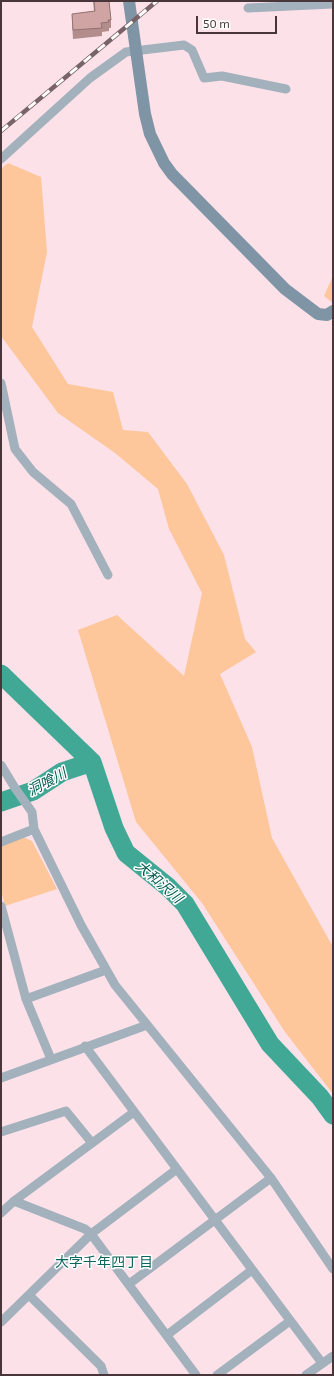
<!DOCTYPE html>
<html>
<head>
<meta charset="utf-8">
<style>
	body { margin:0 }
	#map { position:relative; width:334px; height:1376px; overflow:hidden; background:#fde1e9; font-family:"Exo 2",sans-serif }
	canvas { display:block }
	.frame { position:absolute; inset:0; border:2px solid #48363b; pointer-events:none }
	.scale { position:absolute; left:196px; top:16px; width:81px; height:18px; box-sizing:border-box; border:2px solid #48363b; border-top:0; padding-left:5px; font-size:12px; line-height:14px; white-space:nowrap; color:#48363b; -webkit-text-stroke:3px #fff; paint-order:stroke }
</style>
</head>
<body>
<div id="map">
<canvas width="334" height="1376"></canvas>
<div class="frame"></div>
<div class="scale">50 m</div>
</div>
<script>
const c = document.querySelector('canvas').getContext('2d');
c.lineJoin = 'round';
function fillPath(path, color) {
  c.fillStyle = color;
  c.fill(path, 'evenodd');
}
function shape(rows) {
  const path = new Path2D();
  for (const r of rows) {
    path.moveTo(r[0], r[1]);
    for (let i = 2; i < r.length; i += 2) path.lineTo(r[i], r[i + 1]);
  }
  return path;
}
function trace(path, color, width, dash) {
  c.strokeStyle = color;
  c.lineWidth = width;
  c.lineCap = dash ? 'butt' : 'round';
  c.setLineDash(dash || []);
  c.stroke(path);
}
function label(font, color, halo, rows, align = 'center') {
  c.font = font + ' "Exo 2","Noto Sans JP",sans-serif';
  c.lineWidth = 3;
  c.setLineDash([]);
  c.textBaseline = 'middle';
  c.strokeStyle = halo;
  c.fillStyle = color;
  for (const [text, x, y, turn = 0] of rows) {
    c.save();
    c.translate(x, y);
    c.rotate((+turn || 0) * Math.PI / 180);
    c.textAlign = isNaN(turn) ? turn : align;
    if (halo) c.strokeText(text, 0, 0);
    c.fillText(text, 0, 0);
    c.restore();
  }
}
const green = shape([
	[8,163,41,177,47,252,32,327,68,384,113,392,123,430,148,432,187,484,224,555,245,639,256,652,220,674,252,747,272,838,333,947,333,1094,285,1032,202,903,136,822,78,630,117,615,184,676,202,593,169,529,158,489,115,453,58,413,1,336,1,169],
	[333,276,333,303,324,296],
	[23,837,32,841,57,889,5,906,1,890,1,846]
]);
const river = shape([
	[1,674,92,762,114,828,126,853,168,887,185,904,270,1044,320,1097,333,1115],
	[1,802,33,791,62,772,92,762]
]);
const street = shape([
	[248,8,332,4],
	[1,159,90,78,126,52,184,45,192,50,204,78,222,76,286,89],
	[1,383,15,449,33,472,71,504,108,575],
	[1,765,15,788,32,812,34,829,81,925,115,985,271,1178,333,1269],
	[1,842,34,829],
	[1,906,26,999,51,1059],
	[26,999,106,970],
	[85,1046,322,1363],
	[1,1078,147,1025],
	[1,1132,66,1111,92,1143],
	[14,1201,85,1229,91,1234,196,1375],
	[1,1213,14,1201,134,1112],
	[129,1284,271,1178],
	[29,1295,101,1366,104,1375],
	[1,1322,91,1234,177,1169],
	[167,1335,252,1270],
	[217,1375,290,1321],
	[306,1375,333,1356]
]);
const secondary = shape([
	[129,1,145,114,150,134,164,163,172,174,285,289,318,314,327,315,333,311]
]);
const rail = shape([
	[1,131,157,1]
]);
const wall = shape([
	[93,1,109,1,111,20,111,28,109,28,109,31,102,32,102,36,73,39,72,23,72,14,94,11]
]);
const building = shape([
	[94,1,109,1,111,20,108,20,109,22,101,23,102,28,73,30,72,14,95,11,94,1]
]);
const waterNames = [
	["洞喰川",47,782,-28],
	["大和沢川",159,882,41]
];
const neighbourhoodNames = [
	["大字千年四丁目",104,1262]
];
fillPath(green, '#fdc69b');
trace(river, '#41a896', 19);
trace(street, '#a2b1bc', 9);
trace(secondary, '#7f95a6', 12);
trace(rail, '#786369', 4.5);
trace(rail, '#fff', 3, [9]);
fillPath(wall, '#b38d8c');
fillPath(building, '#d0a4a3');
trace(building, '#927372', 1);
label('italic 14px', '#005b4f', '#fff', waterNames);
label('14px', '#0c6659', '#fff', neighbourhoodNames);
</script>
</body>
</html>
